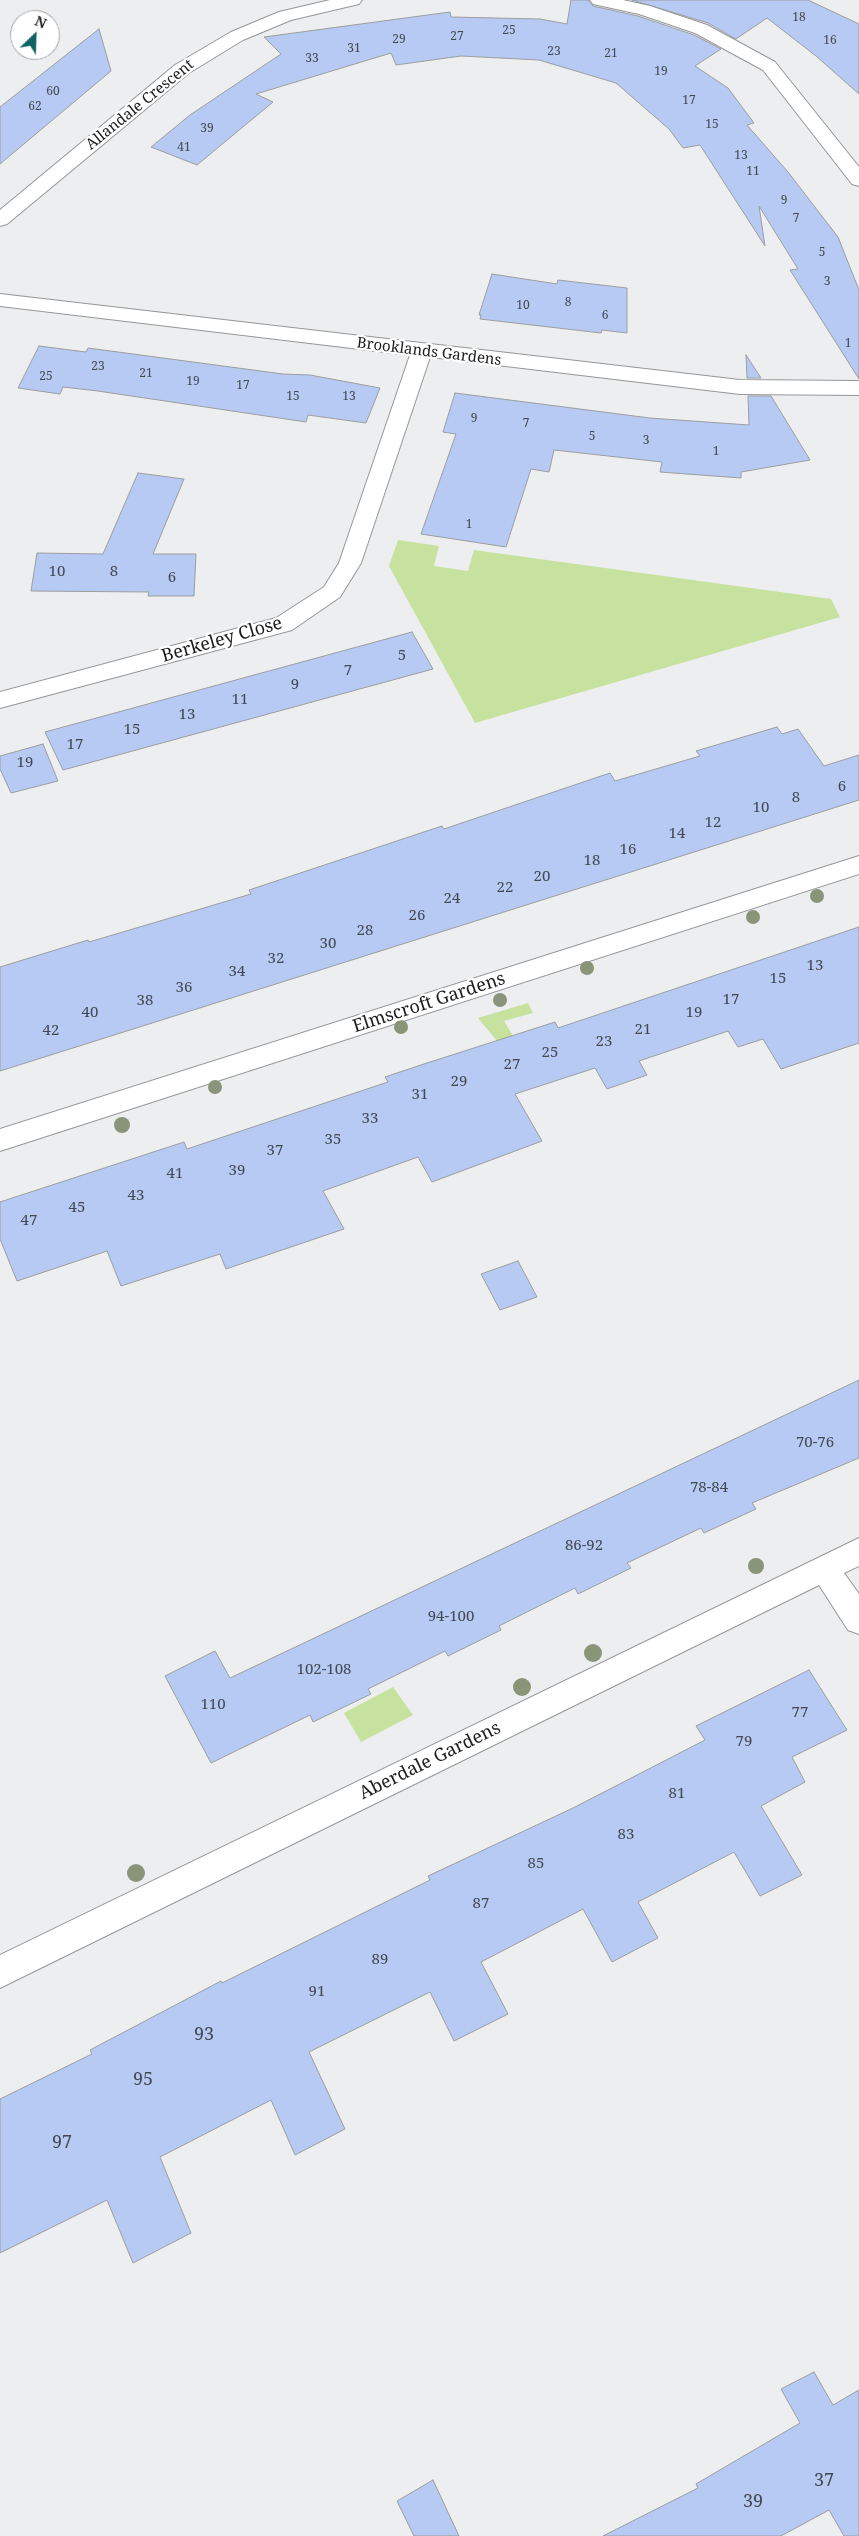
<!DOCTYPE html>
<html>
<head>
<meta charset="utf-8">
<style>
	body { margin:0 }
	#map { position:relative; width:859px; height:2536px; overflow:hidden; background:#edeef0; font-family:"Noto Serif",serif }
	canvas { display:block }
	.north { position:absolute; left:10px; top:10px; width:50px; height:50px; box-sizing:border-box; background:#fff; border:1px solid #a5a5a5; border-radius:50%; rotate:24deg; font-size:14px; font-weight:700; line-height:20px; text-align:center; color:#1d1d1e }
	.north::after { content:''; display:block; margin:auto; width:18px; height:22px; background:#106265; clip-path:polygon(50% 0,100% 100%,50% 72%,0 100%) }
</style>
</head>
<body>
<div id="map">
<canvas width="859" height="2536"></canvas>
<div class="north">N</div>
</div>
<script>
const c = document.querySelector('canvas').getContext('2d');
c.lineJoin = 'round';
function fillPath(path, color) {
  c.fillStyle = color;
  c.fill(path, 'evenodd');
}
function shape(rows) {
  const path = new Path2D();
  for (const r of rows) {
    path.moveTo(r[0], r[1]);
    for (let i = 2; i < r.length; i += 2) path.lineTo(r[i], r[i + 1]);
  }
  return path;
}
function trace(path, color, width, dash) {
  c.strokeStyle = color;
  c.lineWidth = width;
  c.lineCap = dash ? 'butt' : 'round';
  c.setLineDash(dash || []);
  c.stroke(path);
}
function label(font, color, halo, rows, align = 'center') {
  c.font = font + ' "Noto Serif",serif';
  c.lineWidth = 4.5;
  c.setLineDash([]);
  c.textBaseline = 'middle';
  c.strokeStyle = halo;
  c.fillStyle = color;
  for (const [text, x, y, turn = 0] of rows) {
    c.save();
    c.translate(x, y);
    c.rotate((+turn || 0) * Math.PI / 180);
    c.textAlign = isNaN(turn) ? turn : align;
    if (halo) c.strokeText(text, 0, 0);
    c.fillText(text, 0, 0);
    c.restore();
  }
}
const green = shape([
	[398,540,439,546,434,566,468,571,474,550,831,599,840,617,475,723,389,566],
	[528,1003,533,1013,504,1021,513,1036,497,1041,478,1018],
	[393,1687,413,1715,361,1742,344,1713]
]);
const building = shape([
	[571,0,588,0,593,6,638,16,694,35,721,49,695,66,728,88,754,123,747,125,788,172,838,237,859,290,859,379,790,270,798,269,759,206,765,246,700,145,683,148,669,129,616,83,539,60,461,56,396,65,391,53,256,94,273,102,197,165,151,147,190,115,281,54,264,37,450,12,451,17,540,19,567,24,571,0],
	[632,0,808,0,859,24,859,94,816,56,767,18,736,39,708,23,632,0],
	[99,29,111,71,0,164,0,107,99,29],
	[492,274,557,284,558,280,627,288,627,333,602,330,601,333,480,319,481,315,479,315,492,274],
	[39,346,86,352,88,348,283,374,310,375,380,388,366,423,308,415,306,422,98,391,63,387,60,394,18,388,39,346],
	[746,355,761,378,747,378,746,355],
	[455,393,650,418,749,425,748,396,771,396,810,460,741,472,741,478,660,472,662,462,554,450,549,472,531,469,506,547,421,534,456,434,443,432,455,393],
	[138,473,184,479,153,554,196,554,194,596,148,596,149,592,31,591,37,553,103,554,138,473],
	[412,632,433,669,63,770,45,732,412,632],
	[777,727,782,734,798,729,824,766,859,755,859,800,0,1071,0,967,88,940,89,942,251,894,249,890,442,826,444,829,610,773,615,781,700,756,696,751,777,727],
	[43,744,58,781,11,793,0,769,0,756,43,744],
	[859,927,859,1043,781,1069,763,1039,738,1047,728,1031,639,1061,647,1075,607,1089,595,1068,515,1094,542,1141,432,1182,418,1157,323,1191,344,1229,226,1269,220,1254,121,1286,107,1251,17,1281,0,1239,0,1202,184,1142,187,1149,388,1082,385,1077,427,1063,555,1022,558,1028,859,927],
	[518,1261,537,1297,500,1310,481,1274,518,1261],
	[859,1380,859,1458,752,1503,756,1509,704,1533,701,1528,627,1563,631,1568,578,1594,575,1588,499,1626,501,1630,448,1656,445,1651,368,1689,371,1694,313,1722,310,1715,211,1763,165,1676,215,1651,230,1678,859,1380],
	[809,1670,847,1730,792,1757,805,1782,761,1806,802,1875,760,1896,734,1852,638,1902,658,1938,612,1962,583,1909,481,1962,508,2014,454,2041,430,1992,309,2052,345,2129,295,2155,271,2100,160,2157,191,2233,133,2263,107,2200,0,2253,0,2099,92,2054,90,2050,221,1981,222,1983,430,1880,428,1876,573,1808,705,1740,696,1726,809,1670],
	[814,2372,833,2405,859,2390,859,2536,844,2536,829,2510,781,2536,603,2536,698,2488,696,2484,800,2423,781,2389,814,2372],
	[433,2480,459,2536,414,2536,397,2501,433,2480]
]);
const minor = shape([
	[330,0,362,0,359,4,291,20,243,40,189,73,7,224,0,226,0,210,175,65,231,32,279,12,330,0],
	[590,0,623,0,650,6,707,25,775,62,859,167,859,186,852,184,763,70,695,33,639,14,593,4,590,0],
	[0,294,740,380,859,381,859,395,740,394,430,357,361,563,340,597,292,630,0,708,0,692,276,618,324,587,339,563,410,355,0,306,0,294],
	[859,856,859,874,0,1151,0,1129,859,856],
	[859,1538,859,1566,844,1573,859,1594,859,1634,848,1630,819,1585,0,1988,0,1955,859,1538]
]);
const trees = [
	[817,896,7],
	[753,917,7],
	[587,968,7],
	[500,1000,7],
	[401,1027,7],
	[215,1087,7],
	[122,1125,8],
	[756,1566,8],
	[593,1653,9],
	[522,1687,9],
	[136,1873,9]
];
const farNumbernames = [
	["18",799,18],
	["25",509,31],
	["27",457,37],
	["29",399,40],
	["16",830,41],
	["31",354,49],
	["23",554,52],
	["21",611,54],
	["33",312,59],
	["19",661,72],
	["60",53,92],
	["17",689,101],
	["62",35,107],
	["15",712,125],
	["39",207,129],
	["41",184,148],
	["13",741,156],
	["11",753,172],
	["9",784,201],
	["7",796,219],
	["5",822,253],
	["3",827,282],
	["8",568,303],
	["10",523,306],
	["6",605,316],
	["1",848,344],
	["23",98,367],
	["21",146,374],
	["25",46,377],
	["19",193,382],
	["17",243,386],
	["15",293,397],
	["13",349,397],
	["9",474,419],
	["7",526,424],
	["5",592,437],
	["3",646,441],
	["1",716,452],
	["1",469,525]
];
const farStreetnames = [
	["Allandale Crescent",140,105,-39],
	["Brooklands Gardens",429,352,7]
];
const numberNames = [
	["10",57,572],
	["8",114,572],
	["6",172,578],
	["5",402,656],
	["7",348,671],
	["9",295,685],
	["11",240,700],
	["13",187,715],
	["15",132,730],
	["17",75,745],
	["19",25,763],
	["6",842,787],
	["8",796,798],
	["10",761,808],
	["12",713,823],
	["14",677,834],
	["16",628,850],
	["18",592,861],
	["20",542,877],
	["22",505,888],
	["24",452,899],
	["26",417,916],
	["28",365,931],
	["30",328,944],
	["32",276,959],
	["13",815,966],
	["34",237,972],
	["15",778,979],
	["36",184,988],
	["17",731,1000],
	["38",145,1001],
	["40",90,1013],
	["19",694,1013],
	["21",643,1030],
	["42",51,1031],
	["23",604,1042],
	["25",550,1053],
	["27",512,1065],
	["29",459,1082],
	["31",420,1095],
	["33",370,1119],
	["35",333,1140],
	["37",275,1151],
	["39",237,1171],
	["41",175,1174],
	["43",136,1196],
	["45",77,1208],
	["47",29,1221],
	["70-76",815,1443],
	["78-84",709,1488],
	["86-92",584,1546],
	["94-100",451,1617],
	["102-108",324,1670],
	["110",213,1705],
	["77",800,1713],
	["79",744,1742],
	["81",677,1794],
	["83",626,1835],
	["85",536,1864],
	["87",481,1904],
	["89",380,1960],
	["91",317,1992]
];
const streetNames = [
	["Berkeley Close",222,640,-16],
	["Elmscroft Gardens",429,1003,-18],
	["Aberdale Gardens",430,1761,-26]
];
const nearNumbernames = [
	["93",204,2035],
	["95",143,2080],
	["97",62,2143],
	["37",824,2481],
	["39",753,2502]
];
fillPath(green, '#c7e29f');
fillPath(building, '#b6caf3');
trace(building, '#9c9d9e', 1);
trace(minor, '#959698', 2);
fillPath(minor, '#fff');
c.fillStyle = '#8a9479';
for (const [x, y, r] of trees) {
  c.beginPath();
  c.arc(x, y, r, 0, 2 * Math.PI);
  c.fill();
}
label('12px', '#434853', null, farNumbernames);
label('15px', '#1d1d1e', '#fff', farStreetnames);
label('15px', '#434853', null, numberNames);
label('18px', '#1d1d1e', '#fff', streetNames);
label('18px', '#434853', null, nearNumbernames);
</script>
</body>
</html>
